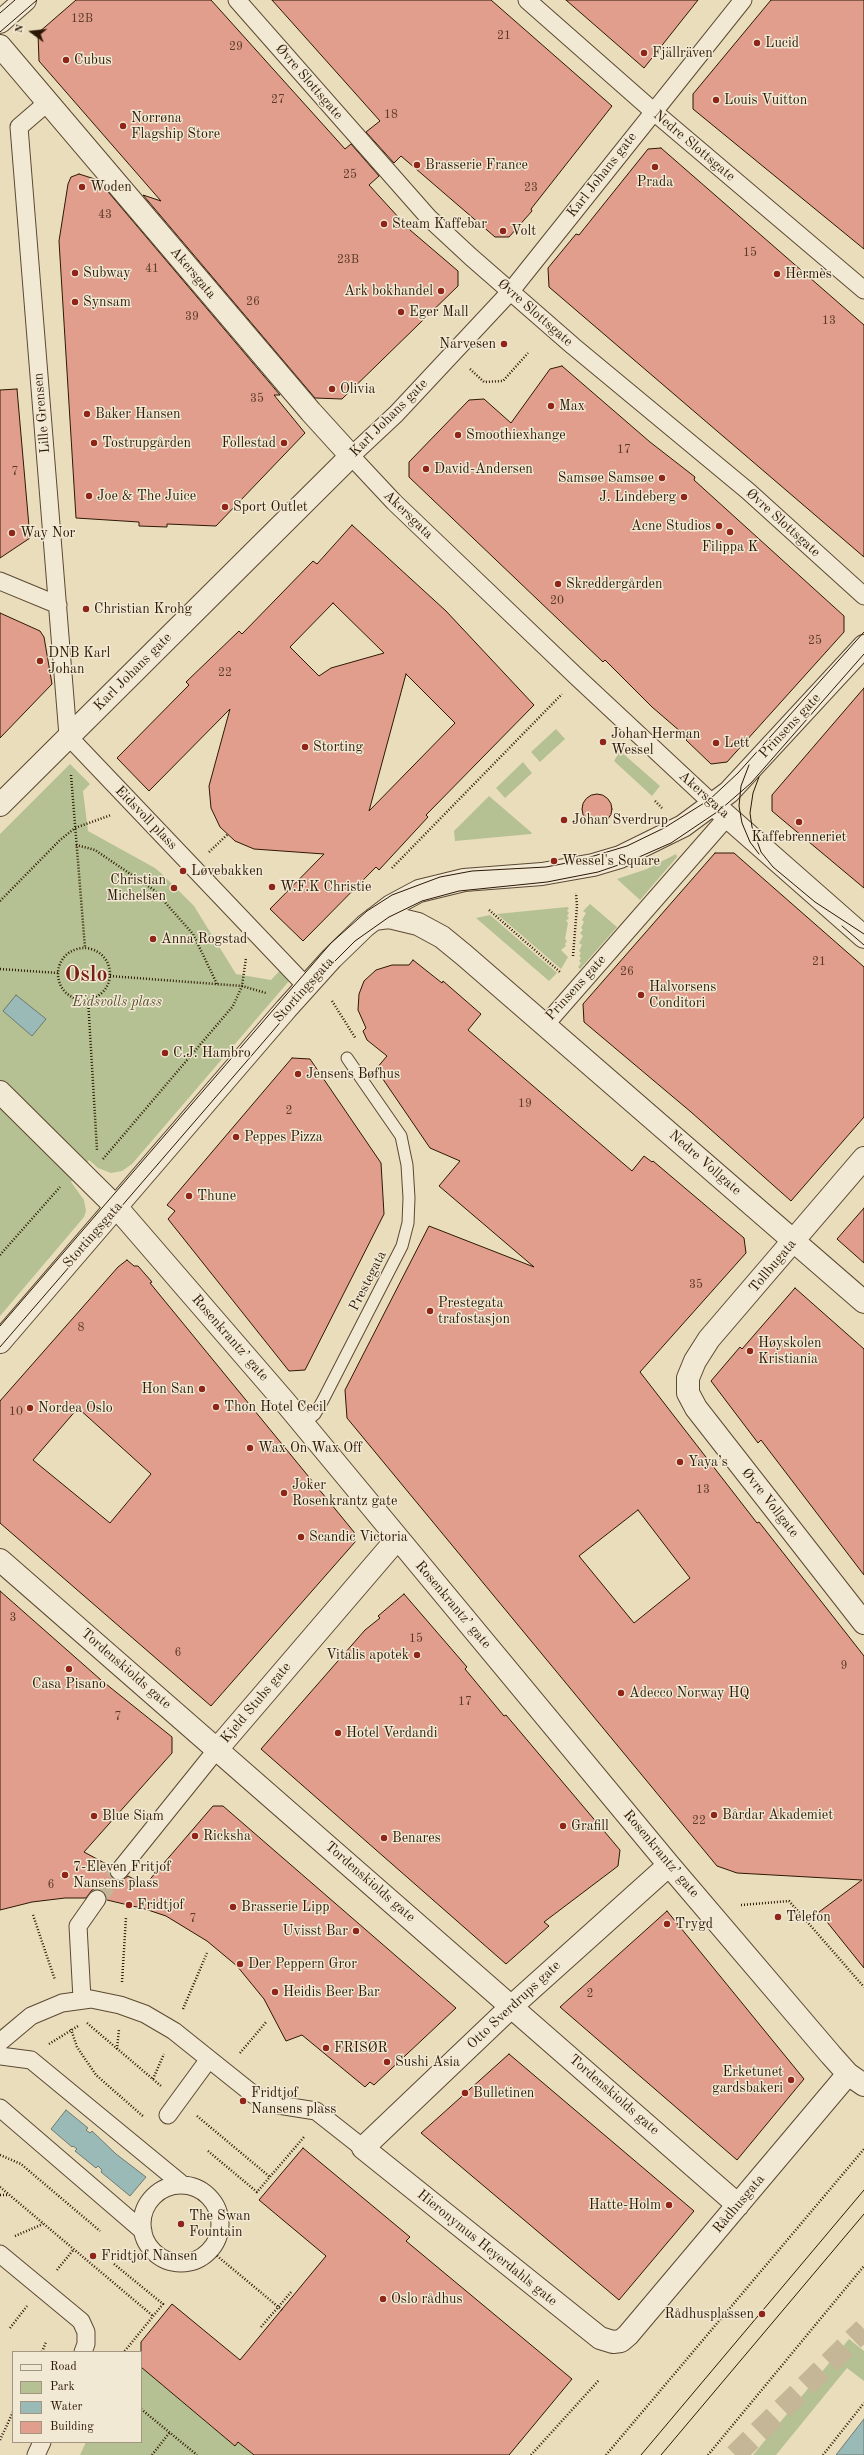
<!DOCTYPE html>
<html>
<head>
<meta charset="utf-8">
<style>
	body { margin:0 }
	#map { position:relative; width:864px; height:2455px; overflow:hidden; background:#eaddbc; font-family:"Old Standard TT",serif }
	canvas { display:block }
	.legend { position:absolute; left:12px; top:2351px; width:130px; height:92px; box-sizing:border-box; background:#f1e9d3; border:1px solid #a39581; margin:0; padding:5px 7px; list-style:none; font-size:12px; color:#2d1805 }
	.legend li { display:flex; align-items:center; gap:8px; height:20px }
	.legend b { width:20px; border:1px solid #a39581 }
	.north { position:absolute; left:12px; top:12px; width:40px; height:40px; -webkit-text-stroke:3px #f1e9d3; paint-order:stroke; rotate:285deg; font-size:11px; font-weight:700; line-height:16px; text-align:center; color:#2d1805 }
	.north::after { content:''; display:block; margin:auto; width:14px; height:18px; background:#2d1805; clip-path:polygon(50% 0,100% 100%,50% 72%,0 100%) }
</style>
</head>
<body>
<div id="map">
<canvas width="864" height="2455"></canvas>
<ul class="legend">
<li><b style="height:5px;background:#f1e9d3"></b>Road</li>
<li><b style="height:11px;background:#b5c192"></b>Park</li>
<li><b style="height:11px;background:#9abab8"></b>Water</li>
<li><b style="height:11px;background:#e19e8d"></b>Building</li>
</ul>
<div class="north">N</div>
</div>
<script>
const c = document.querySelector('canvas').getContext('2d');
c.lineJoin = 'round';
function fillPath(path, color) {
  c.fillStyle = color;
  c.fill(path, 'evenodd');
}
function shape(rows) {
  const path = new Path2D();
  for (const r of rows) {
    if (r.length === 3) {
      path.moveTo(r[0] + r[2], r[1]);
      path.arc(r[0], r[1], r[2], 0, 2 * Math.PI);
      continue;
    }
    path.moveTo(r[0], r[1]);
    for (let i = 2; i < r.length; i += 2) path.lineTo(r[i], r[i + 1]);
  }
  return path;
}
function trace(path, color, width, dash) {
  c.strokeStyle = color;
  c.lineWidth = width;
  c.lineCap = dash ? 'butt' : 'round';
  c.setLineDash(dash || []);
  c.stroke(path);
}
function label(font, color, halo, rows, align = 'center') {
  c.font = font + ' "Old Standard TT",serif';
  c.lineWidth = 3;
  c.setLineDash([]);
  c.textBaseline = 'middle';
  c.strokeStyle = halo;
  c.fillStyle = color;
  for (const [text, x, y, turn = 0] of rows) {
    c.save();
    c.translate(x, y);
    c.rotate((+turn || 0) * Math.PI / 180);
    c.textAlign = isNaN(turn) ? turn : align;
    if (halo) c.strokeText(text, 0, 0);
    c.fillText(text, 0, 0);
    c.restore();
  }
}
const green = shape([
	[556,729,565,739,540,762,531,752],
	[620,751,660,786,652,796,614,761],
	[523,762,532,773,505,798,496,788],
	[70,764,90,784,83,791,88,831,155,868,162,874,194,906,236,974,271,980,285,965,295,974,132,1164,122,1171,111,1173,98,1168,89,1160,71,1182,84,1200,86,1211,84,1217,0,1316,0,834],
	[489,796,532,833,531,834,455,841,454,831],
	[676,854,677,857,640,900,617,879,647,869],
	[590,904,617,927,580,969,578,967,581,963,579,961,581,958,579,956,581,953,579,951,582,945,579,943,583,936,580,933,583,930,581,928,584,922,582,920,586,913,583,911],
	[567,907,569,908,567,911,569,913,567,916,569,918,566,921,568,923,565,939,567,941,565,944,566,946,561,950,568,957,561,969,497,914],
	[490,915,557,973,549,981,476,918],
	[849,2339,864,2351,864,2381,847,2368,776,2455,753,2455],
	[141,2367,235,2446,238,2442,254,2455,80,2455,86,2442,141,2442]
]);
const water = shape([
	[16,995,46,1019,32,1036,3,1011,16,995],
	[66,2110,88,2128,86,2130,90,2133,92,2131,116,2154,146,2177,130,2196,101,2172,102,2170,98,2166,96,2168,75,2151,77,2149,73,2146,72,2147,51,2129,66,2110],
	[864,2419,864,2455,836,2455,864,2419]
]);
const building = shape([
	[76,0,211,0,345,149,351,144,379,176,369,185,410,230,458,271,458,286,342,399,315,398,143,195,161,201,39,61,38,33,76,0],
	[272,0,491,0,612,106,531,209,532,211,509,237,495,237,401,156,394,163,366,132,380,121,272,0],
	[566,0,698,0,644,68,566,0],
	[771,0,864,0,864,249,693,109,693,94,771,0],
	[661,148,864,325,864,557,549,287,548,268,576,234,579,235,648,149,661,148],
	[79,174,98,180,280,395,274,395,305,433,216,526,167,524,167,527,139,526,139,522,76,518,59,241,68,184,71,177,79,174],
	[562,366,650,442,695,477,694,480,844,616,844,632,727,762,711,764,686,740,688,738,652,707,605,660,603,662,409,477,409,462,469,400,484,399,511,423,550,369,562,366],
	[17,389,30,538,0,558,0,390,17,389],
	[352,525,446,611,534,705,426,815,428,817,379,870,376,867,303,941,270,909,324,854,254,849,235,841,220,827,211,808,209,786,230,709,149,791,117,758,189,685,186,682,239,631,242,634,313,561,317,564,352,525],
	[333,603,384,653,331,668,319,676,290,647,333,603],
	[406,674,455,723,369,811,406,674],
	[0,613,40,631,44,637,52,684,0,738,0,613],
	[864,688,864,888,772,811,772,795,864,688],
	[597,809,15],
	[715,853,734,853,864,967,864,1117,791,1201,691,1112,584,1022,583,1004,715,853],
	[413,960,442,983,443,981,481,1014,468,1030,632,1171,644,1156,652,1162,653,1161,744,1238,746,1253,640,1372,757,1523,759,1522,864,1656,864,1968,819,1912,862,1880,737,1873,717,1866,347,1418,345,1390,429,1226,534,1267,439,1186,460,1161,430,1148,376,1069,387,1056,367,1040,363,1031,366,1028,358,1010,359,994,364,981,376,970,392,965,409,965,413,960],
	[638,1510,690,1578,634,1623,579,1556,638,1510],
	[292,1058,310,1059,381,1163,384,1214,305,1370,289,1371,168,1219,175,1211,167,1205,292,1058],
	[864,1208,864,1263,837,1239,864,1208],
	[127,1260,134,1266,138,1266,152,1282,150,1283,354,1532,355,1542,211,1706,0,1523,0,1401,118,1267,127,1260],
	[78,1408,151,1474,110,1523,33,1460,78,1408],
	[795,1288,864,1349,864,1575,761,1440,758,1443,711,1381,740,1347,742,1349,795,1288],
	[0,1591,101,1680,172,1737,172,1753,84,1852,110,1866,110,1874,112,1879,122,1880,128,1876,145,1885,213,1806,223,1806,456,2008,374,2085,370,2082,365,2087,302,2035,286,2041,264,1999,237,1966,207,1941,166,1916,145,1909,107,1900,103,1891,98,1889,92,1890,86,1898,65,1898,32,1902,0,1910,0,1591],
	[404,1594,467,1667,465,1669,504,1716,506,1715,620,1850,618,1866,544,1922,549,1926,506,1964,261,1749,365,1630,380,1618,378,1616,404,1594],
	[667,1911,804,2079,737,2160,560,2007,667,1911],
	[509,2054,694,2211,619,2300,421,2133,509,2054],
	[303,2148,410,2237,406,2241,572,2379,509,2455,254,2455,238,2442,235,2446,141,2367,141,2342,172,2304,240,2360,326,2256,259,2200,303,2148]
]);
const pedestrianTunnel = shape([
	[97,1899,119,1871]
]);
const trunkTunnel = shape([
	[735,2455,864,2329]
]);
const path = shape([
	[470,369,484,382,503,381,528,353],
	[71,775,85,948],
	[655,801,662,808],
	[76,845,95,850,154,890,193,934,217,984],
	[209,852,228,834],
	[392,868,562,694],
	[0,901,60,840,75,828,111,815],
	[489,910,560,972],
	[84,974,26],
	[573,956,577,906,576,893],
	[0,969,58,973],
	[110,976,242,986,266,993],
	[88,999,97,1150],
	[332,1001,356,1039],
	[103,1159,233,1006,242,986,246,958],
	[0,1255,60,1187],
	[741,1905,789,1901,864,1987],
	[33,1915,55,1980],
	[122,1982,126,1917],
	[183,2009,207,1953],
	[87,2023,161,2086],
	[71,2029,77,2047,96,2075,144,2117],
	[49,2044,78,2026],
	[117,2049,119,2029],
	[240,2053,267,2021],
	[153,2079,164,2054],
	[197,2116,270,2177],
	[208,2151,257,2192,304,2137],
	[0,2155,21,2164,100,2231],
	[0,2187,153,2316],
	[0,2195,9,2195],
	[15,2236,43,2224],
	[210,2250,282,2310],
	[114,2264,163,2304,124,2352],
	[57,2270,74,2249],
	[261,2327,292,2291],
	[10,2328,27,2306],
	[42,2352,46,2342],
	[141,2409,197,2455],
	[0,2440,13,2412],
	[152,2455,170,2432],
	[531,2455,599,2380],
	[606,2455,864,2149],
	[708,2455,864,2266],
	[823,2455,864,2403]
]);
const service = shape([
	[303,1424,315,1414,323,1400,402,1246,408,1223,409,1198,407,1165,401,1136,347,1058]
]);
const pedestrian = shape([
	[237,0,429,218,471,257,573,346,748,491,864,596],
	[527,0,653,111,864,290],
	[48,102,19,127,68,736,306,986],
	[0,581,58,605],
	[714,805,578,678,394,502,351,456,396,414,510,292,743,0],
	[546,1024,728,816],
	[119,1871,218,1748],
	[82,1999,78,1926,97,1899],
	[0,2042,31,2016,62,2003,91,1999,120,2005,145,2014,174,2031,254,2095,272,2104,316,2111,363,2148],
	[0,2056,31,2060,183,2185],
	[0,2108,143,2231],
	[168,2115,209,2059],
	[181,2224,39],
	[0,2254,81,2321,86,2332,86,2344,83,2352],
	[36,2455,42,2442]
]);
const minor = shape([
	[0,22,25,0],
	[0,46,311,412,351,456,0,805],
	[714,805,864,937],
	[374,919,389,917,418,924,442,937,464,955,864,1302],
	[0,1092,119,1210,285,1402,669,1865,831,2055,848,2074,864,2085],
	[864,1158,709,1339,695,1361,688,1378,688,1393,696,1408,864,1623],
	[0,1342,286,1009,332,958,365,926,391,906,419,891,464,880,542,874,593,865,620,857,683,826,729,792,864,646],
	[0,1560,738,2205],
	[218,1748,397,1539],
	[669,1865,512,2006,363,2148,600,2338,613,2342,621,2341,628,2335,848,2074]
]);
const tram = shape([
	[0,13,15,0],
	[0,32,37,0],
	[749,765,741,786,739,806,742,823,750,842,759,854],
	[759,777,753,793,750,813,752,827,761,852,773,867,815,902,864,934],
	[842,926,864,945],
	[0,1326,331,943,367,911,392,895,440,877,472,871,546,867,577,861,627,846,664,828,709,800,738,773,864,632],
	[0,1347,322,974,355,941,389,917,422,901,459,891,547,882,598,872,630,861,671,843,720,810,751,783,864,654],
	[641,2455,864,2190],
	[661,2455,864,2214]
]);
const markers = [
	[757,43,4,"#8f2418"],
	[644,53,4,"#8f2418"],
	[66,60,4,"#8f2418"],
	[716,100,4,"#8f2418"],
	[123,126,4,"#8f2418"],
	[417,165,4,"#8f2418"],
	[655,167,4,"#8f2418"],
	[82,187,4,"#8f2418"],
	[384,224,4,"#8f2418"],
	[503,231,4,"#8f2418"],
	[75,273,4,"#8f2418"],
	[777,274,4,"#8f2418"],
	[441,291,4,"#8f2418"],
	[75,302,4,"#8f2418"],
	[401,312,4,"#8f2418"],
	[504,344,4,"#8f2418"],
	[332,389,4,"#8f2418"],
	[551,406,4,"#8f2418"],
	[87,414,4,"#8f2418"],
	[458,435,4,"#8f2418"],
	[94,443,4,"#8f2418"],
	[284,443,4,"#8f2418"],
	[426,469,4,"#8f2418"],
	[662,478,4,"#8f2418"],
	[89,496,4,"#8f2418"],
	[684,497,4,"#8f2418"],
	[225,507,4,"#8f2418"],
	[719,526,4,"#8f2418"],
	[730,532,4,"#8f2418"],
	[12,533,4,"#8f2418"],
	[558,584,4,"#8f2418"],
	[86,609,4,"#8f2418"],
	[40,661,4,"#8f2418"],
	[603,742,4,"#8f2418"],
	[716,743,4,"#8f2418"],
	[305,747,4,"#8f2418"],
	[564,820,4,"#8f2418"],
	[799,822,4,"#8f2418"],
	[554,861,4,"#8f2418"],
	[183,871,4,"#8f2418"],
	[272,887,4,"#8f2418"],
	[174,888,4,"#8f2418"],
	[153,939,4,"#8f2418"],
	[641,995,4,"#8f2418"],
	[165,1053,4,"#8f2418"],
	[298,1074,4,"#8f2418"],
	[236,1137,4,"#8f2418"],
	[189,1196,4,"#8f2418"],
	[430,1311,4,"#8f2418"],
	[750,1351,4,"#8f2418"],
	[202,1389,4,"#8f2418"],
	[216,1407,4,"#8f2418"],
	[30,1408,4,"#8f2418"],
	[250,1448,4,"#8f2418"],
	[680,1462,4,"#8f2418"],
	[284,1493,4,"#8f2418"],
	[301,1537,4,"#8f2418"],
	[417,1655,4,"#8f2418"],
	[69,1669,4,"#8f2418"],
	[621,1693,4,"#8f2418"],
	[338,1733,4,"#8f2418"],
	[714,1815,4,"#8f2418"],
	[94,1816,4,"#8f2418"],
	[563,1826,4,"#8f2418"],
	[195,1836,4,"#8f2418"],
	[384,1838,4,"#8f2418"],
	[65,1875,4,"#8f2418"],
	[129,1905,4,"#8f2418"],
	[233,1907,4,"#8f2418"],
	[778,1917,4,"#8f2418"],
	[667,1924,4,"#8f2418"],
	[356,1931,4,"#8f2418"],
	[240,1964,4,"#8f2418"],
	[275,1992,4,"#8f2418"],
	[326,2048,4,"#8f2418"],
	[387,2062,4,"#8f2418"],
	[791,2080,4,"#8f2418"],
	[465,2093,4,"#8f2418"],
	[243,2101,4,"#8f2418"],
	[669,2205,4,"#8f2418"],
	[181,2224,4,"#8f2418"],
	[93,2256,4,"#8f2418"],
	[383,2299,4,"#8f2418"],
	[762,2314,4,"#8f2418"]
];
const numberNames = [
	["12B",82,19],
	["21",504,36],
	["29",236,47],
	["27",278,100],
	["18",391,115],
	["25",350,175],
	["23",531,188],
	["43",105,215],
	["15",750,253],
	["23B",348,260],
	["41",152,269],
	["26",253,302],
	["39",192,317],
	["13",829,321],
	["35",257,399],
	["17",624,450],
	["7",15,472],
	["20",557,601],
	["25",815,641],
	["22",225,673],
	["21",819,962],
	["26",627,972],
	["19",525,1104],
	["2",289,1111],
	["35",696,1285],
	["8",81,1328],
	["10",16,1412],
	["13",703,1490],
	["3",13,1618],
	["15",416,1639],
	["6",178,1653],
	["9",844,1666],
	["17",465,1702],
	["7",118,1717],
	["22",699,1821],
	["6",51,1885],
	["7",193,1919],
	["2",590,1994]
];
const poiNames = [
	["Lucid",765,43],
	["Fjällräven",652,53],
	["Cubus",74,60],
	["Louis Vuitton",724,100],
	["Norrøna",131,118],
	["Flagship Store",131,134],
	["Brasserie France",425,165],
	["Prada",655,182,"center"],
	["Woden",90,187],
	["Steam Kaffebar",392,224],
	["Volt",511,231],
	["Subway",83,273],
	["Hermès",785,274],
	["Ark bokhandel",433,291,"right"],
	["Synsam",83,302],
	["Eger Mall",409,312],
	["Narvesen",496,344,"right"],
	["Olivia",340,389],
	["Max",559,406],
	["Baker Hansen",95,414],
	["Smoothiexhange",466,435],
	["Tostrupgården",102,443],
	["Follestad",276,443,"right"],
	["David-Andersen",434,469],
	["Samsøe Samsøe",654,478,"right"],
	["Joe & The Juice",97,496],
	["J. Lindeberg",676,497,"right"],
	["Sport Outlet",233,507],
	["Acne Studios",711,526,"right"],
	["Way Nor",20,533],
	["Filippa K",730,547,"center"],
	["Skreddergården",566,584],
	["Christian Krohg",94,609],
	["DNB Karl",48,653],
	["Johan",48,669],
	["Johan Herman",611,734],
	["Wessel",611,750],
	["Lett",724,743],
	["Storting",313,747],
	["Johan Sverdrup",572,820],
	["Kaffebrenneriet",799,837,"center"],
	["Wessel's Square",562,861],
	["Løvebakken",191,871],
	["Christian",166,880,"right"],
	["Michelsen",166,896,"right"],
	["W.F.K Christie",280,887],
	["Anna Rogstad",161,939],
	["Halvorsens",649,987],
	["Conditori",649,1003],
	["C.J. Hambro",173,1053],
	["Jensens Bøfhus",306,1074],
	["Peppes Pizza",244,1137],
	["Thune",197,1196],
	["Prestegata",438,1303],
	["trafostasjon",438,1319],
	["Høyskolen",758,1343],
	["Kristiania",758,1359],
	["Hon San",194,1389,"right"],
	["Thon Hotel Cecil",224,1407],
	["Nordea Oslo",38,1408],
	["Wax On Wax Off",258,1448],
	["Yaya’s",688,1462],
	["Joker",292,1485],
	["Rosenkrantz gate",292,1501],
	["Scandic Victoria",309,1537],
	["Vitalis apotek",409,1655,"right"],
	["Casa Pisano",69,1684,"center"],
	["Adecco Norway HQ",629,1693],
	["Hotel Verdandi",346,1733],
	["Bårdar Akademiet",722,1815],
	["Blue Siam",102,1816],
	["Grafill",571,1826],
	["Ricksha",203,1836],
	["Benares",392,1838],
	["7-Eleven Fritjof",73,1867],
	["Nansens plass",73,1883],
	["Fridtjof",137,1905],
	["Brasserie Lipp",241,1907],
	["Telefon",786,1917],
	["Trygd",675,1924],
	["Uvisst Bar",348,1931,"right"],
	["Der Peppern Gror",248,1964],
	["Heidis Beer Bar",283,1992],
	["FRISØR",334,2048],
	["Sushi Asia",395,2062],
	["Erketunet",783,2072,"right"],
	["gardsbakeri",783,2088,"right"],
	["Fridtjof",251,2093],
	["Nansens plass",251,2109],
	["Bulletinen",473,2093],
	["Hatte-Holm",661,2205,"right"],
	["The Swan",189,2216],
	["Fountain",189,2232],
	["Fridtjof Nansen",101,2256],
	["Oslo rådhus",391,2299],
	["Rådhusplassen",754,2314,"right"]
];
const streetNames = [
	["Øvre Slottsgate",309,82,49],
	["Nedre Slottsgate",694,146,40],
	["Karl Johans gate",602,175,-52],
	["Akersgata",193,273,50],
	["Øvre Slottsgate",535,313,41],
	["Lille Grensen",42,413,-95],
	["Karl Johans gate",389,418,-45],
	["Akersgata",408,515,44],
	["Øvre Slottsgate",783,523,42],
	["Karl Johans gate",133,672,-45],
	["Prinsens gate",790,726,-47],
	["Akersgata",704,795,42],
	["Eidsvoll plass",146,818,46],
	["Prinsens gate",576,988,-48],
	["Stortingsgata",304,990,-48],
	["Nedre Vollgate",705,1163,41],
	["Stortingsgata",93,1235,-49],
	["Tollbugata",773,1266,-50],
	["Prestegata",368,1281,-63],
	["Rosenkrantz’ gate",230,1338,49],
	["Øvre Vollgate",770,1503,52],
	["Rosenkrantz’ gate",453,1605,50],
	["Tordenskiolds gate",126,1669,41],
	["Kjeld Stubs gate",256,1703,-50],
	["Rosenkrantz’ gate",661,1854,50],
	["Tordenskiolds gate",370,1882,41],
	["Otto Sverdrups gate",514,2005,-43],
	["Tordenskiolds gate",614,2095,41],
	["Rådhusgata",739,2204,-50],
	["Hieronymus Heyerdahls gate",487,2248,39]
];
const parkNames = [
	["Eidsvolls plass",117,1002]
];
const townNames = [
	["Oslo",86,975]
];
fillPath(green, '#b5c192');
fillPath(water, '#9abab8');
trace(water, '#6e7970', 1);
fillPath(building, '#e19e8d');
trace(building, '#2d1805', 1);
trace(pedestrianTunnel, '#c4b697', 17, [17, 8]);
trace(trunkTunnel, '#c4b697', 22, [22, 11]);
trace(service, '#5c4933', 13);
trace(pedestrian, '#5c4933', 19);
trace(minor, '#5c4933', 24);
trace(path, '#2d1805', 2.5, [1, 2]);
trace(service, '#f1e9d3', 11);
trace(pedestrian, '#f1e9d3', 17);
trace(minor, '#f1e9d3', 22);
trace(tram, '#2d1805', 1);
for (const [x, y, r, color] of markers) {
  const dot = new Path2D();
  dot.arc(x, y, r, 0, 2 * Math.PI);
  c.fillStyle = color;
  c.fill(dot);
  trace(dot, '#f1e9d3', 1.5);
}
label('12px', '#5a3a27', null, numberNames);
label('14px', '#2d1805', '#f1e9d3', poiNames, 'left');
label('14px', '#2d1805', '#f1e9d3', streetNames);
label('italic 14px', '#564b2f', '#f1e9d3', parkNames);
label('bold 22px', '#7a1f14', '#f1e9d3', townNames);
</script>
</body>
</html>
